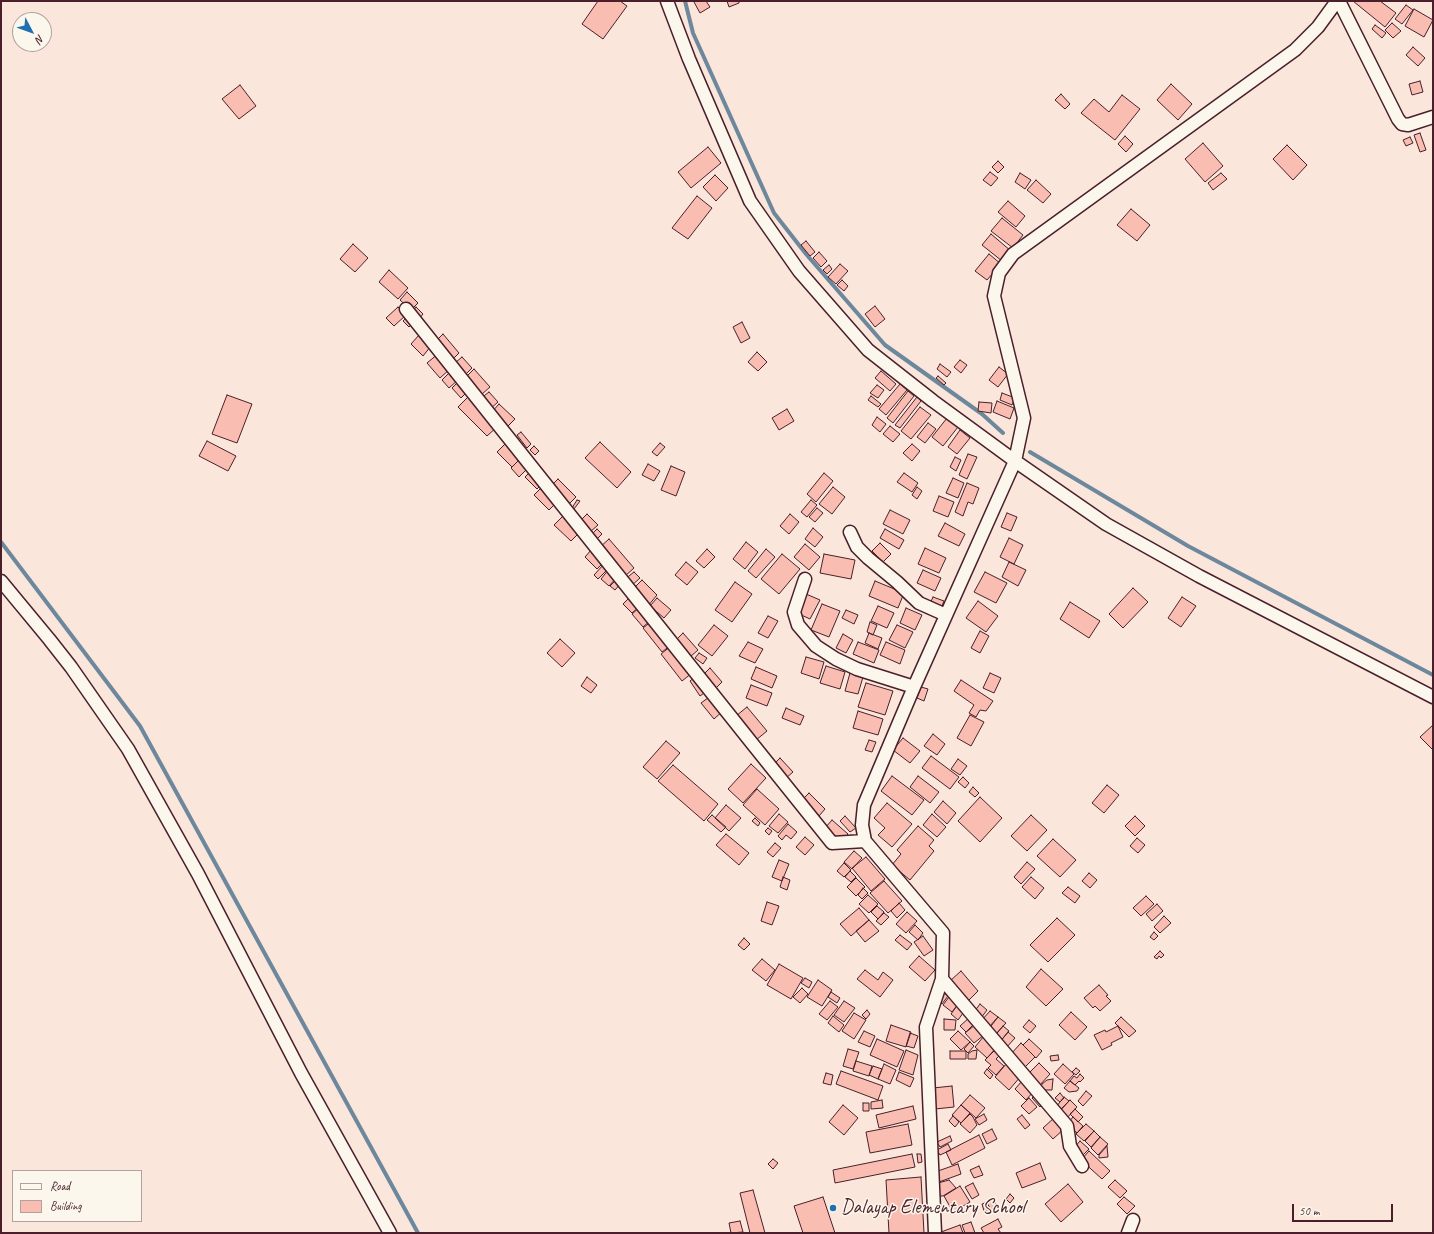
<!DOCTYPE html>
<html>
<head>
<meta charset="utf-8">
<style>
	body { margin:0 }
	#map { position:relative; width:1434px; height:1234px; overflow:hidden; background:#fae6da; font-family:Caveat,sans-serif }
	canvas { display:block }
	.frame { position:absolute; inset:0; border:2px solid #4a1f2b; pointer-events:none }
	.legend { position:absolute; left:12px; top:1170px; width:130px; height:52px; box-sizing:border-box; background:#fbf7ec; border:1px solid #b4a19f; margin:0; padding:5px 7px; list-style:none; font-size:12px; color:#4a1f2b }
	.legend li { display:flex; align-items:center; gap:8px; height:20px }
	.legend b { width:20px; border:1px solid #b4a19f }
	.north { position:absolute; left:12px; top:12px; width:40px; height:40px; box-sizing:border-box; background:#fbf7ec; border:1px solid #b4a19f; border-radius:50%; rotate:131deg; font-size:11px; font-weight:700; line-height:16px; text-align:center; color:#4a1f2b }
	.north::after { content:''; display:block; margin:auto; width:14px; height:18px; background:#1f6fb2; clip-path:polygon(50% 0,100% 100%,50% 72%,0 100%) }
	.scale { position:absolute; left:1292px; top:1204px; width:101px; height:18px; box-sizing:border-box; border:2px solid #4a1f2b; border-top:0; padding-left:5px; font-size:12px; line-height:14px; white-space:nowrap; color:#4a1f2b; -webkit-text-stroke:3px #fbf7ec; paint-order:stroke }
</style>
</head>
<body>
<div id="map">
<canvas width="1434" height="1234"></canvas>
<div class="frame"></div>
<ul class="legend">
<li><b style="height:5px;background:#fbf7ec"></b>Road</li>
<li><b style="height:11px;background:#f9beb1"></b>Building</li>
</ul>
<div class="north">N</div>
<div class="scale">50 m</div>
</div>
<script>
const c = document.querySelector('canvas').getContext('2d');
c.lineJoin = 'round';
function shape(rows) {
  const path = new Path2D();
  for (const r of rows) {
    path.moveTo(r[0], r[1]);
    for (let i = 2; i < r.length; i += 2) path.lineTo(r[i], r[i + 1]);
  }
  return path;
}
function trace(path, color, width, dash) {
  c.strokeStyle = color;
  c.lineWidth = width;
  c.lineCap = dash ? 'butt' : 'round';
  c.setLineDash(dash || []);
  c.stroke(path);
}
function fillPath(path, color) {
  c.fillStyle = color;
  c.fill(path, 'evenodd');
}
function label(font, color, halo, rows, align = 'center') {
  c.font = font + ' Caveat,sans-serif';
  c.lineWidth = 3;
  c.setLineDash([]);
  c.textBaseline = 'middle';
  c.strokeStyle = halo;
  c.fillStyle = color;
  for (const [text, x, y, turn = 0] of rows) {
    c.save();
    c.translate(x, y);
    c.rotate((+turn || 0) * Math.PI / 180);
    c.textAlign = isNaN(turn) ? turn : align;
    if (halo) c.strokeText(text, 0, 0);
    c.fillText(text, 0, 0);
    c.restore();
  }
}
const stream = shape([
	[685,1,693,33,774,213,806,254,885,345,982,414,1003,433],
	[1030,452,1188,546,1433,675],
	[1,542,140,726,418,1233]
]);
const building = shape([
	[598,1,620,1,627,6,603,39,582,24,598,1],
	[695,1,706,1,710,7,700,13,694,2,695,1],
	[727,1,739,1,739,3,729,7,727,1],
	[1353,1,1380,1,1396,13,1385,27,1353,1],
	[1406,5,1413,10,1402,24,1395,19,1406,5],
	[1414,9,1433,20,1424,37,1405,26,1414,9],
	[1392,23,1401,31,1393,38,1385,30,1392,23],
	[1375,25,1386,33,1382,38,1372,29,1375,25],
	[1413,47,1425,58,1418,66,1406,55,1413,47],
	[1420,81,1423,92,1412,95,1409,84,1420,81],
	[1171,84,1192,104,1178,120,1157,100,1171,84],
	[240,85,256,106,239,119,222,99,240,85],
	[1061,94,1070,104,1065,109,1055,100,1061,94],
	[1122,95,1140,109,1115,140,1081,113,1094,99,1109,112,1122,95],
	[1420,133,1426,150,1420,152,1414,135,1420,133],
	[1125,136,1133,144,1126,152,1118,144,1125,136],
	[1410,137,1413,143,1406,146,1403,140,1410,137],
	[1203,143,1223,166,1205,182,1185,159,1203,143],
	[1287,145,1307,165,1293,180,1273,159,1287,145],
	[708,147,721,163,691,188,678,172,708,147],
	[998,161,1004,167,998,173,992,167,998,161],
	[990,172,998,178,991,186,983,180,990,172],
	[1020,173,1031,180,1025,189,1015,182,1020,173],
	[1221,173,1227,179,1213,190,1208,183,1221,173],
	[715,175,728,188,716,201,703,187,715,175],
	[1036,180,1051,194,1043,203,1027,190,1036,180],
	[697,196,712,208,688,239,672,228,697,196],
	[1008,201,1025,216,1016,227,998,212,1008,201],
	[1131,209,1150,225,1137,241,1117,225,1131,209],
	[1002,218,1023,235,1013,248,991,231,1002,218],
	[991,234,1011,251,1002,261,982,245,991,234],
	[806,241,815,252,810,256,801,245,806,241],
	[353,244,368,258,355,272,340,259,353,244],
	[819,252,827,261,821,267,813,258,819,252],
	[989,254,1001,264,987,280,975,271,989,254],
	[840,264,848,271,836,284,828,277,840,264],
	[829,265,832,269,827,274,823,270,829,265],
	[389,270,408,288,398,299,379,282,389,270],
	[842,280,848,286,844,291,837,285,842,280],
	[407,292,418,303,411,310,400,300,407,292],
	[875,306,885,319,875,327,865,314,875,306],
	[398,307,406,315,394,326,386,318,398,307],
	[416,307,423,314,419,319,412,312,416,307],
	[409,315,415,321,409,327,403,321,409,315],
	[742,322,750,338,741,343,733,327,742,322],
	[443,334,459,353,452,360,436,341,443,334],
	[419,335,431,346,423,356,411,344,419,335],
	[757,352,767,362,758,371,748,362,757,352],
	[439,353,451,368,440,378,427,363,439,353],
	[462,357,472,368,465,375,455,363,462,357],
	[960,360,967,365,961,373,954,367,960,360],
	[940,364,951,372,947,377,937,369,940,364],
	[999,367,1008,374,998,387,989,380,999,367],
	[474,369,490,387,481,395,465,378,474,369],
	[452,370,460,378,449,388,442,380,452,370],
	[881,371,896,384,890,391,875,378,881,371],
	[938,376,946,383,944,385,936,378,938,376],
	[460,380,469,390,461,398,452,388,460,380],
	[900,384,907,390,886,415,879,409,900,384],
	[877,385,884,390,878,398,870,393,877,385],
	[908,391,914,396,893,423,887,418,908,391],
	[489,392,498,402,489,410,480,399,489,392],
	[1002,393,1015,398,1012,405,1000,400,1002,393],
	[227,395,252,404,237,443,212,434,227,395],
	[469,396,498,426,487,436,458,407,469,396],
	[871,396,881,404,878,407,868,400,871,396],
	[917,397,921,401,900,428,895,425,917,397],
	[997,401,1014,408,1010,419,993,412,997,401],
	[979,402,992,403,991,413,978,411,979,402],
	[499,404,515,419,506,428,491,413,499,404],
	[920,407,931,415,911,439,901,431,920,407],
	[787,409,794,421,779,430,772,418,787,409],
	[877,417,886,424,880,432,872,425,877,417],
	[947,418,958,427,943,446,932,437,947,418],
	[928,423,936,429,925,443,917,437,928,423],
	[890,426,900,434,893,442,883,434,890,426],
	[960,430,970,438,957,454,948,447,960,430],
	[521,432,531,444,527,448,517,435,521,432],
	[207,441,236,456,228,471,199,456,207,441],
	[507,442,522,457,512,467,497,452,507,442],
	[600,442,631,472,617,488,585,458,600,442],
	[660,443,665,447,657,456,652,452,660,443],
	[912,444,920,451,912,461,903,453,912,444],
	[534,446,539,451,535,455,530,450,534,446],
	[968,454,977,457,967,479,959,475,968,454],
	[955,457,961,460,956,471,950,467,955,457],
	[520,459,528,468,519,477,511,468,520,459],
	[648,464,660,471,654,481,642,475,648,464],
	[671,466,685,472,676,496,661,490,671,466],
	[530,472,542,484,537,489,525,477,530,472],
	[824,473,833,481,816,502,807,494,824,473],
	[904,473,918,483,912,492,897,482,904,473],
	[953,478,964,483,958,498,946,493,953,478],
	[558,479,576,497,569,504,551,486,558,479],
	[967,483,979,488,973,504,968,502,963,516,955,512,967,483],
	[542,487,558,501,549,510,534,495,542,487],
	[833,487,845,497,832,514,819,504,833,487],
	[917,487,922,491,917,499,912,495,917,487],
	[939,496,954,502,948,517,933,511,939,496],
	[577,500,580,501,574,509,572,508,577,500],
	[811,500,817,505,807,517,801,512,811,500],
	[817,508,823,513,815,522,809,517,817,508],
	[890,510,910,520,903,534,883,524,890,510],
	[1007,513,1017,517,1011,531,1001,527,1007,513],
	[587,514,598,525,590,532,580,521,587,514],
	[790,514,799,522,789,534,780,526,790,514],
	[564,515,581,531,571,541,554,525,564,515],
	[945,523,965,534,959,546,938,536,945,523],
	[813,528,823,537,815,547,805,539,813,528],
	[597,529,602,534,596,540,591,535,597,529],
	[885,529,904,540,899,549,880,538,885,529],
	[1009,538,1023,545,1014,564,1000,557,1009,538],
	[609,539,634,568,624,577,599,548,609,539],
	[746,542,758,552,745,569,733,559,746,542],
	[880,543,891,554,883,562,872,551,880,543],
	[805,544,820,557,809,570,794,557,805,544],
	[925,548,946,558,939,573,918,564,925,548],
	[592,549,605,561,597,569,585,557,592,549],
	[707,549,715,557,704,568,696,561,707,549],
	[766,549,775,557,756,578,748,571,766,549],
	[782,554,800,569,779,594,761,579,782,554],
	[824,554,855,560,851,579,820,573,824,554],
	[686,562,698,572,687,585,675,575,686,562],
	[1009,562,1026,570,1018,586,1002,577,1009,562],
	[604,564,609,568,598,579,594,575,604,564],
	[609,569,617,577,609,586,601,579,609,569],
	[923,570,941,578,935,591,917,583,923,570],
	[634,572,640,578,630,587,624,580,634,572],
	[985,572,1007,583,996,603,974,592,985,572],
	[617,579,621,583,615,590,610,586,617,579],
	[642,580,657,595,648,606,632,590,642,580],
	[875,581,904,593,898,608,869,596,875,581],
	[735,582,752,594,732,622,715,610,735,582],
	[1133,588,1148,602,1123,628,1109,614,1133,588],
	[806,594,820,600,810,619,797,613,806,594],
	[631,596,640,606,632,613,623,604,631,596],
	[933,597,944,601,940,611,929,606,933,597],
	[1182,597,1196,606,1181,627,1168,618,1182,597],
	[657,598,671,610,664,618,650,606,657,598],
	[978,601,998,616,986,632,966,618,978,601],
	[1070,602,1100,621,1089,638,1060,619,1070,602],
	[822,604,840,611,829,637,811,630,822,604],
	[878,606,894,613,887,628,871,621,878,606],
	[640,607,651,620,643,627,632,614,640,607],
	[906,608,922,615,915,630,900,623,906,608],
	[846,610,858,615,854,624,842,618,846,610],
	[768,616,778,621,768,638,758,633,768,616],
	[652,621,671,645,662,652,643,628,652,621],
	[870,622,877,625,873,635,867,632,870,622],
	[714,625,728,636,712,656,698,645,714,625],
	[897,625,913,632,905,648,889,640,897,625],
	[980,631,989,636,980,653,971,648,980,631],
	[683,633,698,650,690,657,675,641,683,633],
	[869,633,882,638,878,649,865,643,869,633],
	[843,634,853,640,846,653,836,648,843,634],
	[560,639,575,653,562,667,547,653,560,639],
	[748,642,763,649,755,663,739,656,748,642],
	[858,642,879,650,874,663,853,654,858,642],
	[886,642,905,650,900,664,880,655,886,642],
	[671,646,692,673,682,681,661,654,671,646],
	[699,653,707,658,703,664,695,658,699,653],
	[806,657,824,662,819,679,801,673,806,657],
	[826,666,845,672,840,689,820,683,826,666],
	[756,667,777,676,772,688,751,679,756,667],
	[710,668,722,682,716,688,703,675,710,668],
	[850,673,863,677,858,694,845,691,850,673],
	[990,673,1001,678,994,693,983,688,990,673],
	[696,676,707,691,700,696,690,681,696,676],
	[587,677,597,685,591,693,581,686,587,677],
	[961,680,993,701,986,711,980,710,976,717,969,713,974,705,954,691,961,680],
	[866,683,893,691,885,715,858,707,866,683],
	[751,685,772,693,767,706,746,698,751,685],
	[921,687,928,689,924,701,917,698,921,687],
	[712,695,724,710,714,719,701,703,712,695],
	[747,707,767,731,756,740,736,716,747,707],
	[786,708,804,716,800,725,782,718,786,708],
	[858,711,883,719,878,735,853,728,858,711],
	[970,715,984,722,971,746,957,738,970,715],
	[1433,725,1433,750,1420,737,1433,725],
	[933,734,945,744,937,755,924,746,933,734],
	[903,738,920,751,910,763,893,750,903,738],
	[869,740,876,742,872,752,865,750,869,740],
	[666,741,680,753,657,779,643,767,666,741],
	[931,756,959,777,950,789,922,768,931,756],
	[780,758,793,772,786,778,773,765,780,758],
	[958,759,967,766,960,775,951,769,958,759],
	[751,764,766,778,743,803,728,789,751,764],
	[673,765,718,804,704,821,658,781,673,765],
	[892,776,924,800,912,815,881,791,892,776],
	[918,776,939,792,930,803,910,787,918,776],
	[963,777,969,783,965,788,958,782,963,777],
	[1107,785,1119,795,1104,813,1092,803,1107,785],
	[973,787,979,793,975,797,969,792,973,787],
	[757,789,779,809,765,825,743,805,757,789],
	[809,793,825,809,819,816,803,799,809,793],
	[980,797,1002,818,980,842,958,821,980,797],
	[943,801,956,813,947,824,934,812,943,801],
	[887,803,912,824,892,847,878,835,885,828,874,818,887,803],
	[726,805,741,818,729,831,715,818,726,805],
	[779,814,788,822,778,833,769,826,779,814],
	[932,814,946,827,937,837,923,825,932,814],
	[712,815,726,827,721,832,707,820,712,815],
	[1031,815,1047,830,1027,851,1011,836,1031,815],
	[845,816,856,828,850,832,840,821,845,816],
	[1135,816,1145,826,1135,836,1125,826,1135,816],
	[755,818,760,823,758,826,752,821,755,818],
	[832,820,848,834,843,840,836,837,825,828,832,820],
	[788,824,797,832,791,839,786,835,782,840,778,836,788,824],
	[918,826,934,840,929,846,934,851,910,880,892,865,901,854,897,850,918,826],
	[768,828,772,831,769,835,765,831,768,828],
	[726,834,749,853,739,865,716,845,726,834],
	[805,837,814,845,805,855,796,847,805,837],
	[1137,838,1145,845,1138,853,1130,846,1137,838],
	[1053,839,1076,860,1060,877,1037,856,1053,839],
	[775,843,781,848,773,857,767,852,775,843],
	[854,851,862,858,852,869,844,862,854,851],
	[866,857,885,879,871,891,852,868,866,857],
	[779,860,789,864,782,881,772,877,779,860],
	[1027,862,1035,869,1021,884,1014,877,1027,862],
	[844,863,851,870,844,877,837,871,844,863],
	[850,871,856,877,851,882,845,877,850,871],
	[1089,873,1097,880,1090,888,1082,881,1089,873],
	[783,877,790,880,787,890,780,887,783,877],
	[1031,877,1044,888,1035,899,1022,887,1031,877],
	[856,878,865,887,856,896,847,887,856,878],
	[884,881,902,901,888,913,870,893,884,881],
	[1068,887,1080,896,1075,903,1062,893,1068,887],
	[863,888,868,893,862,899,858,895,863,888],
	[868,895,878,904,869,913,859,904,868,895],
	[1146,896,1154,904,1141,916,1133,908,1146,896],
	[767,902,779,906,772,925,761,921,767,902],
	[899,903,905,910,897,918,891,911,899,903],
	[1157,904,1163,911,1152,921,1146,914,1157,904],
	[877,906,884,912,878,919,871,912,877,906],
	[859,908,869,920,851,936,840,924,859,908],
	[907,912,917,921,906,933,896,924,907,912],
	[884,913,889,917,881,925,876,921,884,913],
	[1164,916,1171,923,1160,933,1154,927,1164,916],
	[1057,918,1075,935,1048,962,1030,945,1057,918],
	[869,920,879,931,865,942,856,931,869,920],
	[915,925,923,933,918,940,909,932,915,925],
	[1154,932,1158,936,1154,940,1150,937,1154,932],
	[900,935,912,944,907,950,895,940,900,935],
	[923,936,933,950,924,956,914,942,923,936],
	[744,938,750,944,744,950,738,945,744,938],
	[1160,951,1164,955,1161,958,1159,956,1157,959,1154,957,1160,951],
	[919,956,935,970,925,981,909,967,919,956],
	[762,959,775,970,766,981,752,970,762,959],
	[779,964,803,978,791,999,767,985,779,964],
	[1041,969,1063,989,1046,1006,1026,987,1041,969],
	[865,970,878,980,883,972,893,980,880,997,857,979,865,970],
	[961,971,978,991,968,1001,950,981,961,971],
	[805,978,812,982,809,988,801,983,805,978],
	[818,980,832,990,822,1006,807,997,818,980],
	[1099,985,1108,995,1106,996,1111,1001,1100,1011,1095,1006,1093,1008,1084,998,1099,985],
	[802,988,808,994,800,1003,793,997,802,988],
	[831,992,840,998,837,1003,828,997,831,992],
	[942,992,948,996,942,1004,936,999,942,992],
	[949,997,958,1004,952,1012,943,1005,949,997],
	[830,1001,838,1007,827,1020,819,1014,830,1001],
	[844,1001,855,1008,844,1022,834,1015,844,1001],
	[959,1003,966,1009,958,1020,951,1014,959,1003],
	[980,1004,987,1010,981,1018,974,1012,980,1004],
	[867,1010,870,1014,866,1019,862,1015,867,1010],
	[990,1011,998,1017,989,1027,981,1021,990,1011],
	[1071,1012,1087,1027,1075,1040,1059,1025,1071,1012],
	[854,1013,866,1020,854,1039,842,1031,854,1013],
	[833,1016,844,1025,839,1032,828,1023,833,1016],
	[970,1017,975,1023,966,1032,960,1026,970,1017],
	[998,1017,1006,1023,994,1036,988,1030,998,1017],
	[1121,1017,1136,1031,1129,1037,1115,1023,1121,1017],
	[944,1019,956,1020,955,1030,944,1030,944,1019],
	[1029,1020,1036,1026,1030,1033,1023,1027,1029,1020],
	[891,1025,911,1032,906,1047,886,1041,891,1025],
	[975,1025,984,1035,974,1043,965,1033,975,1025],
	[1003,1026,1009,1031,999,1043,993,1038,1003,1026],
	[1118,1026,1123,1037,1111,1043,1112,1045,1102,1050,1094,1035,1105,1030,1106,1032,1118,1026],
	[864,1031,875,1036,870,1047,858,1042,864,1031],
	[958,1031,970,1042,961,1050,950,1039,958,1031],
	[1008,1032,1015,1038,1005,1049,999,1043,1008,1032],
	[910,1033,918,1036,914,1048,906,1046,910,1033],
	[984,1036,996,1048,987,1058,975,1047,984,1036],
	[877,1039,904,1051,897,1067,870,1055,877,1039],
	[1029,1039,1042,1051,1036,1058,1023,1045,1029,1039],
	[970,1042,974,1046,968,1053,964,1049,970,1042],
	[1021,1043,1035,1057,1024,1068,1010,1055,1021,1043],
	[848,1049,859,1052,853,1069,843,1066,848,1049],
	[906,1050,918,1055,913,1075,899,1070,906,1050],
	[977,1050,976,1059,968,1059,968,1054,972,1051,977,1050],
	[950,1051,966,1051,966,1059,950,1059,950,1051],
	[994,1051,999,1056,996,1059,1004,1066,996,1075,988,1068,991,1065,985,1060,994,1051],
	[1058,1055,1059,1060,1051,1061,1050,1056,1058,1055],
	[856,1061,872,1066,869,1076,853,1071,856,1061],
	[1007,1063,1021,1076,1009,1090,995,1077,1007,1063],
	[1039,1063,1050,1074,1039,1086,1027,1075,1039,1063],
	[884,1064,896,1070,890,1084,878,1079,884,1064],
	[1063,1064,1074,1074,1065,1084,1054,1074,1063,1064],
	[873,1066,882,1069,878,1079,869,1075,873,1066],
	[1076,1068,1080,1071,1076,1075,1072,1072,1076,1068],
	[987,1069,993,1075,990,1079,984,1073,987,1069],
	[841,1071,883,1086,878,1100,836,1084,841,1071],
	[899,1072,914,1078,910,1087,896,1080,899,1072],
	[826,1073,833,1075,831,1085,823,1083,826,1073],
	[1080,1074,1084,1078,1080,1082,1079,1081,1075,1085,1070,1081,1074,1076,1077,1078,1080,1074],
	[1053,1079,1052,1090,1040,1090,1042,1084,1047,1080,1053,1079],
	[1022,1081,1033,1092,1026,1100,1015,1089,1022,1081],
	[1070,1081,1079,1088,1077,1091,1069,1092,1064,1088,1070,1081],
	[952,1086,954,1107,935,1109,933,1088,952,1086],
	[1086,1091,1092,1096,1083,1106,1078,1101,1086,1091],
	[1060,1093,1064,1098,1060,1102,1055,1098,1060,1093],
	[970,1095,985,1108,976,1118,961,1105,970,1095],
	[1035,1095,1043,1103,1040,1107,1032,1098,1035,1095],
	[1064,1097,1069,1101,1060,1110,1056,1107,1064,1097],
	[1029,1098,1037,1107,1029,1114,1021,1106,1029,1098],
	[882,1100,883,1108,871,1109,871,1102,882,1100],
	[1070,1100,1077,1107,1066,1119,1059,1112,1070,1100],
	[863,1103,869,1103,869,1111,863,1111,863,1103],
	[843,1105,858,1118,844,1135,829,1122,843,1105],
	[961,1105,970,1113,961,1123,952,1115,961,1105],
	[913,1106,916,1119,879,1128,876,1115,913,1106],
	[1075,1109,1083,1117,1078,1122,1070,1114,1075,1109],
	[970,1114,973,1117,977,1125,970,1133,960,1124,970,1114],
	[984,1114,987,1120,979,1125,975,1119,984,1114],
	[1022,1115,1030,1125,1025,1129,1017,1119,1022,1115],
	[953,1116,959,1122,955,1127,949,1121,953,1116],
	[1055,1117,1065,1128,1053,1139,1043,1128,1055,1117],
	[1073,1117,1083,1126,1077,1133,1067,1124,1073,1117],
	[908,1124,912,1145,870,1153,866,1132,908,1124],
	[1086,1124,1094,1131,1084,1141,1076,1134,1086,1124],
	[992,1129,997,1139,987,1144,982,1134,992,1129],
	[1094,1131,1100,1137,1091,1147,1085,1141,1094,1131],
	[979,1135,985,1148,952,1165,946,1152,979,1135],
	[950,1136,952,1141,940,1147,937,1142,950,1136],
	[1100,1137,1108,1144,1098,1155,1091,1148,1100,1137],
	[1080,1141,1089,1149,1081,1157,1073,1149,1080,1141],
	[948,1144,951,1150,940,1155,937,1150,948,1144],
	[1107,1146,1108,1157,1099,1158,1099,1155,1107,1146],
	[1089,1151,1110,1171,1102,1179,1081,1160,1089,1151],
	[912,1154,915,1167,835,1183,833,1170,912,1154],
	[917,1154,921,1154,922,1162,918,1163,917,1154],
	[773,1159,778,1163,773,1169,768,1164,773,1159],
	[1040,1163,1046,1179,1022,1188,1016,1173,1040,1163],
	[958,1164,961,1174,939,1182,935,1172,958,1164],
	[979,1166,983,1175,974,1178,970,1170,979,1166],
	[921,1177,924,1233,889,1233,886,1180,921,1177],
	[949,1180,956,1188,943,1196,940,1196,938,1183,949,1180],
	[1115,1180,1127,1191,1120,1198,1108,1187,1115,1180],
	[973,1183,979,1195,972,1199,965,1187,973,1183],
	[1068,1184,1083,1202,1061,1222,1045,1204,1068,1184],
	[960,1186,970,1202,953,1212,944,1196,960,1186],
	[753,1190,765,1233,750,1233,740,1193,753,1190],
	[1010,1194,1014,1198,1010,1203,1006,1199,1010,1194],
	[823,1197,835,1233,803,1233,794,1206,823,1197],
	[1124,1197,1135,1206,1127,1214,1117,1204,1124,1197],
	[994,1199,997,1207,990,1210,987,1202,994,1199],
	[987,1202,990,1209,984,1211,982,1204,987,1202],
	[998,1219,1002,1227,998,1229,1001,1233,984,1233,981,1228,998,1219],
	[740,1221,743,1232,731,1233,729,1223,740,1221],
	[971,1222,975,1233,965,1233,962,1225,971,1222],
	[960,1225,963,1233,942,1233,941,1232,960,1225]
]);
const street = shape([
	[667,1,689,59,750,201,799,271,868,350,933,401,1015,461,1106,524,1199,576,1433,697],
	[1339,1,1398,119,1402,124,1408,125,1433,117],
	[406,309,751,742,832,843,865,841],
	[850,532,857,547,868,558,897,582,919,603,946,615],
	[805,579,794,612,798,625,816,646,836,659,857,669,914,687],
	[1,581,49,639,71,667,128,749,198,874,301,1073,390,1233],
	[942,979,1067,1126,1070,1146,1082,1166],
	[935,1233,926,1027,942,979,943,933,865,841,862,825,864,805,914,687,1015,461,1024,418,994,296,999,273,1013,254,1295,50,1318,27,1337,1],
	[1128,1233,1133,1220]
]);
const markers = [
	[833,1208,4,"#1f6fb2"]
];
const poiNames = [
	["Dalayap Elementary School",841,1208]
];
trace(stream, '#6d879c', 4);
fillPath(building, '#f9beb1');
trace(building, '#4a1f2b', 1);
trace(street, '#4a1f2b', 15);
trace(street, '#fbf7ec', 12);
for (const [x, y, r, color] of markers) {
  const dot = new Path2D();
  dot.arc(x, y, r, 0, 2 * Math.PI);
  c.fillStyle = color;
  c.fill(dot);
  trace(dot, '#fbf7ec', 1.5);
}
label('20px', '#4a1f2b', '#fbf7ec', poiNames, 'left');
</script>
</body>
</html>
